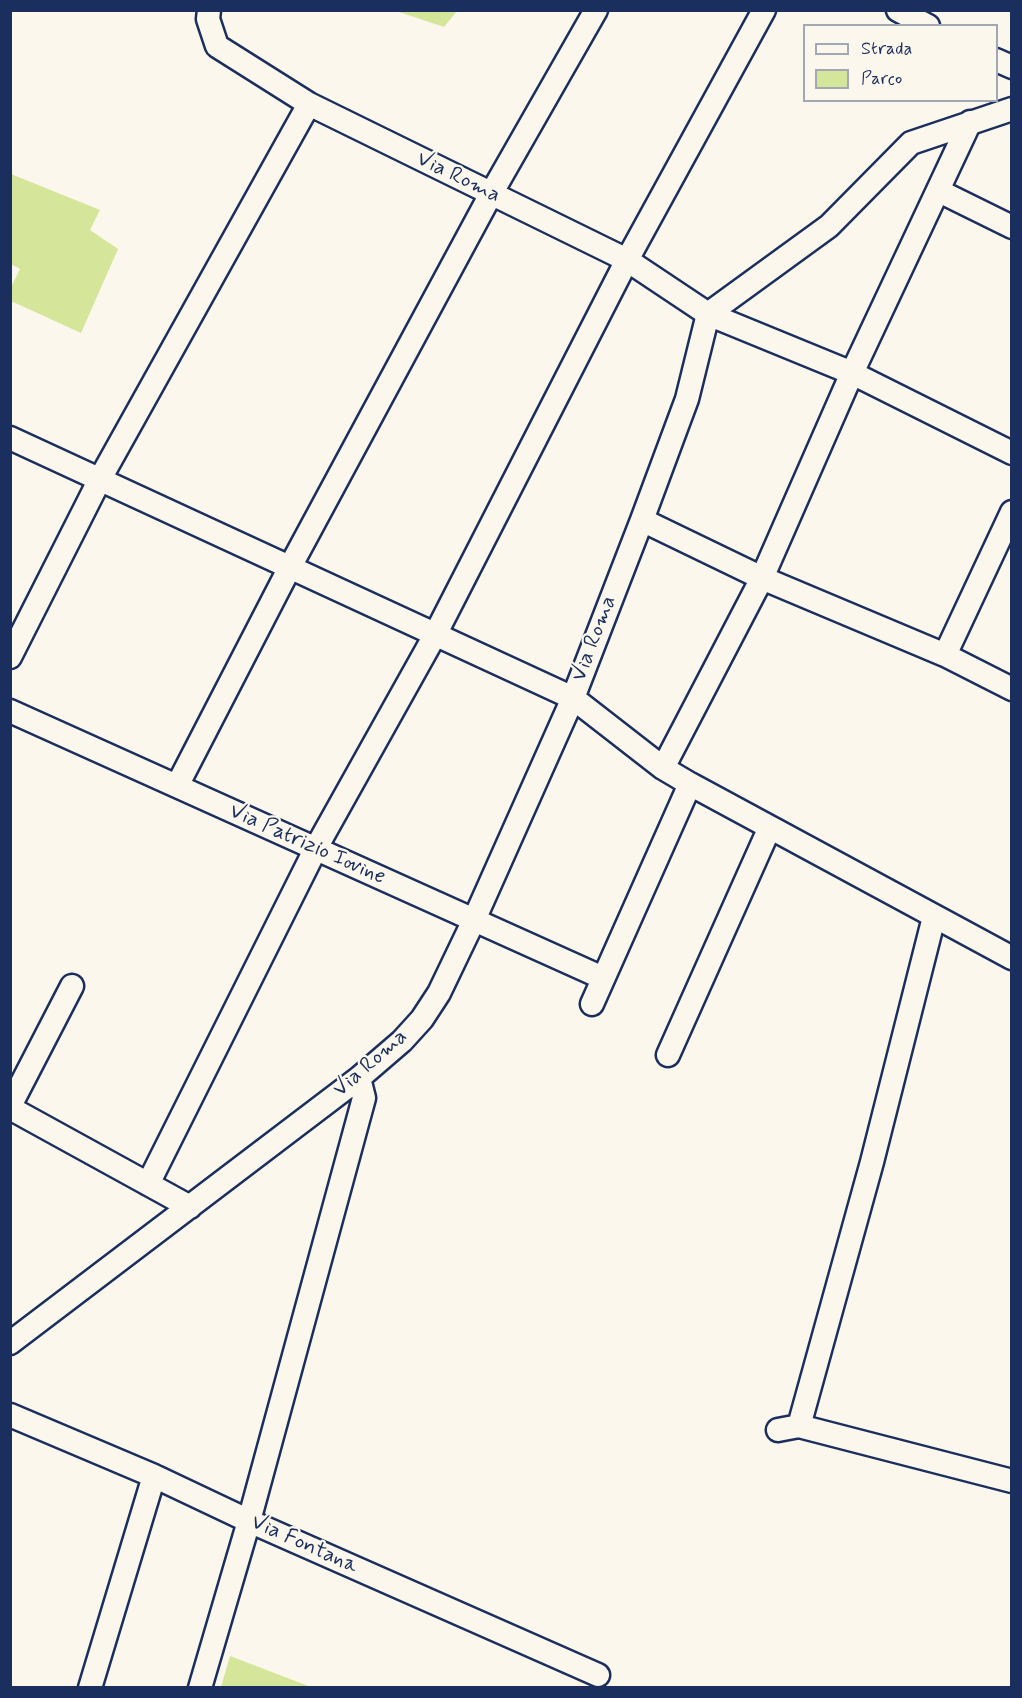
<!DOCTYPE html>
<html>
<head>
<meta charset="utf-8">
<style>
	body { margin:0 }
	#map { position:relative; width:1022px; height:1698px; overflow:hidden; background:#fbf7ec; font-family:Mynerve,sans-serif }
	canvas { display:block }
	.frame { position:absolute; inset:0; border:12px solid #1b2f5e; pointer-events:none }
	.legend { position:absolute; left:803px; top:24px; width:195px; height:78px; box-sizing:border-box; background:#fbf7ec; border:2px solid #a1a7b3; margin:0; padding:8px 10px; list-style:none; font-size:18px; color:#1b2f5e }
	.legend li { display:flex; align-items:center; gap:12px; height:30px }
	.legend b { width:30px; border:2px solid #a1a7b3 }
</style>
</head>
<body>
<div id="map">
<canvas width="1022" height="1698"></canvas>
<div class="frame"></div>
<ul class="legend">
<li><b style="height:8px;background:#fbf7ec"></b>Strada</li>
<li><b style="height:16px;background:#d5e69a"></b>Parco</li>
</ul>
</div>
<script>
const c = document.querySelector('canvas').getContext('2d');
c.lineJoin = 'round';
function fillPath(path, color) {
  c.fillStyle = color;
  c.fill(path, 'evenodd');
}
function shape(rows) {
  const path = new Path2D();
  for (const r of rows) {
    path.moveTo(r[0], r[1]);
    for (let i = 2; i < r.length; i += 2) path.lineTo(r[i], r[i + 1]);
  }
  return path;
}
function trace(path, color, width, dash) {
  c.strokeStyle = color;
  c.lineWidth = width;
  c.lineCap = dash ? 'butt' : 'round';
  c.setLineDash(dash || []);
  c.stroke(path);
}
function label(font, color, halo, rows, align = 'center') {
  c.font = font + ' Mynerve,sans-serif';
  c.lineWidth = 4.5;
  c.setLineDash([]);
  c.textBaseline = 'middle';
  c.strokeStyle = halo;
  c.fillStyle = color;
  for (const [text, x, y, turn = 0] of rows) {
    c.save();
    c.translate(x, y);
    c.rotate((+turn || 0) * Math.PI / 180);
    c.textAlign = isNaN(turn) ? turn : align;
    if (halo) c.strokeText(text, 0, 0);
    c.fillText(text, 0, 0);
    c.restore();
  }
}
const green = shape([
	[396,11,457,11,444,27],
	[11,174,100,210,90,230,118,249,81,333,11,301,11,287,20,269,11,264],
	[230,1656,311,1687,221,1687]
]);
const street = shape([
	[898,10,928,26],
	[996,60,1012,67],
	[939,191,1012,227],
	[708,314,829,226,911,143,1012,109],
	[708,314,852,373,1012,453],
	[10,438,573,698,663,768,690,784,1012,958],
	[642,520,762,578,945,655,1012,689],
	[945,655,1012,512],
	[10,657,100,479,309,104],
	[10,711,603,978],
	[663,768,762,578,852,373,970,122],
	[177,786,290,567,491,194,596,10],
	[592,1004,690,784],
	[668,1055,770,827],
	[10,1106,72,986],
	[10,1108,190,1207],
	[148,1184,316,848,435,635,627,260,764,10],
	[10,1343,359,1078,402,1041,422,1019,439,993,474,920,573,698,642,520,687,399,708,314,627,260,309,104,217,46,208,19,209,10],
	[10,1415,154,1476,249,1521,598,1675],
	[799,1426,872,1162,934,917],
	[778,1430,799,1426,1012,1481],
	[90,1688,154,1476],
	[200,1688,249,1521,364,1098,359,1078]
]);
const streetNames = [
	["Via Roma",458,178,26],
	["Via Roma",595,639,-69],
	["Via Patrizio Iovine",307,845,24],
	["Via Roma",371,1064,-41],
	["Via Fontana",304,1545,24]
];
fillPath(green, '#d5e69a');
trace(street, '#1b2f5e', 27);
trace(street, '#fbf7ec', 22);
label('22px', '#1b2f5e', '#fbf7ec', streetNames);
</script>
</body>
</html>
